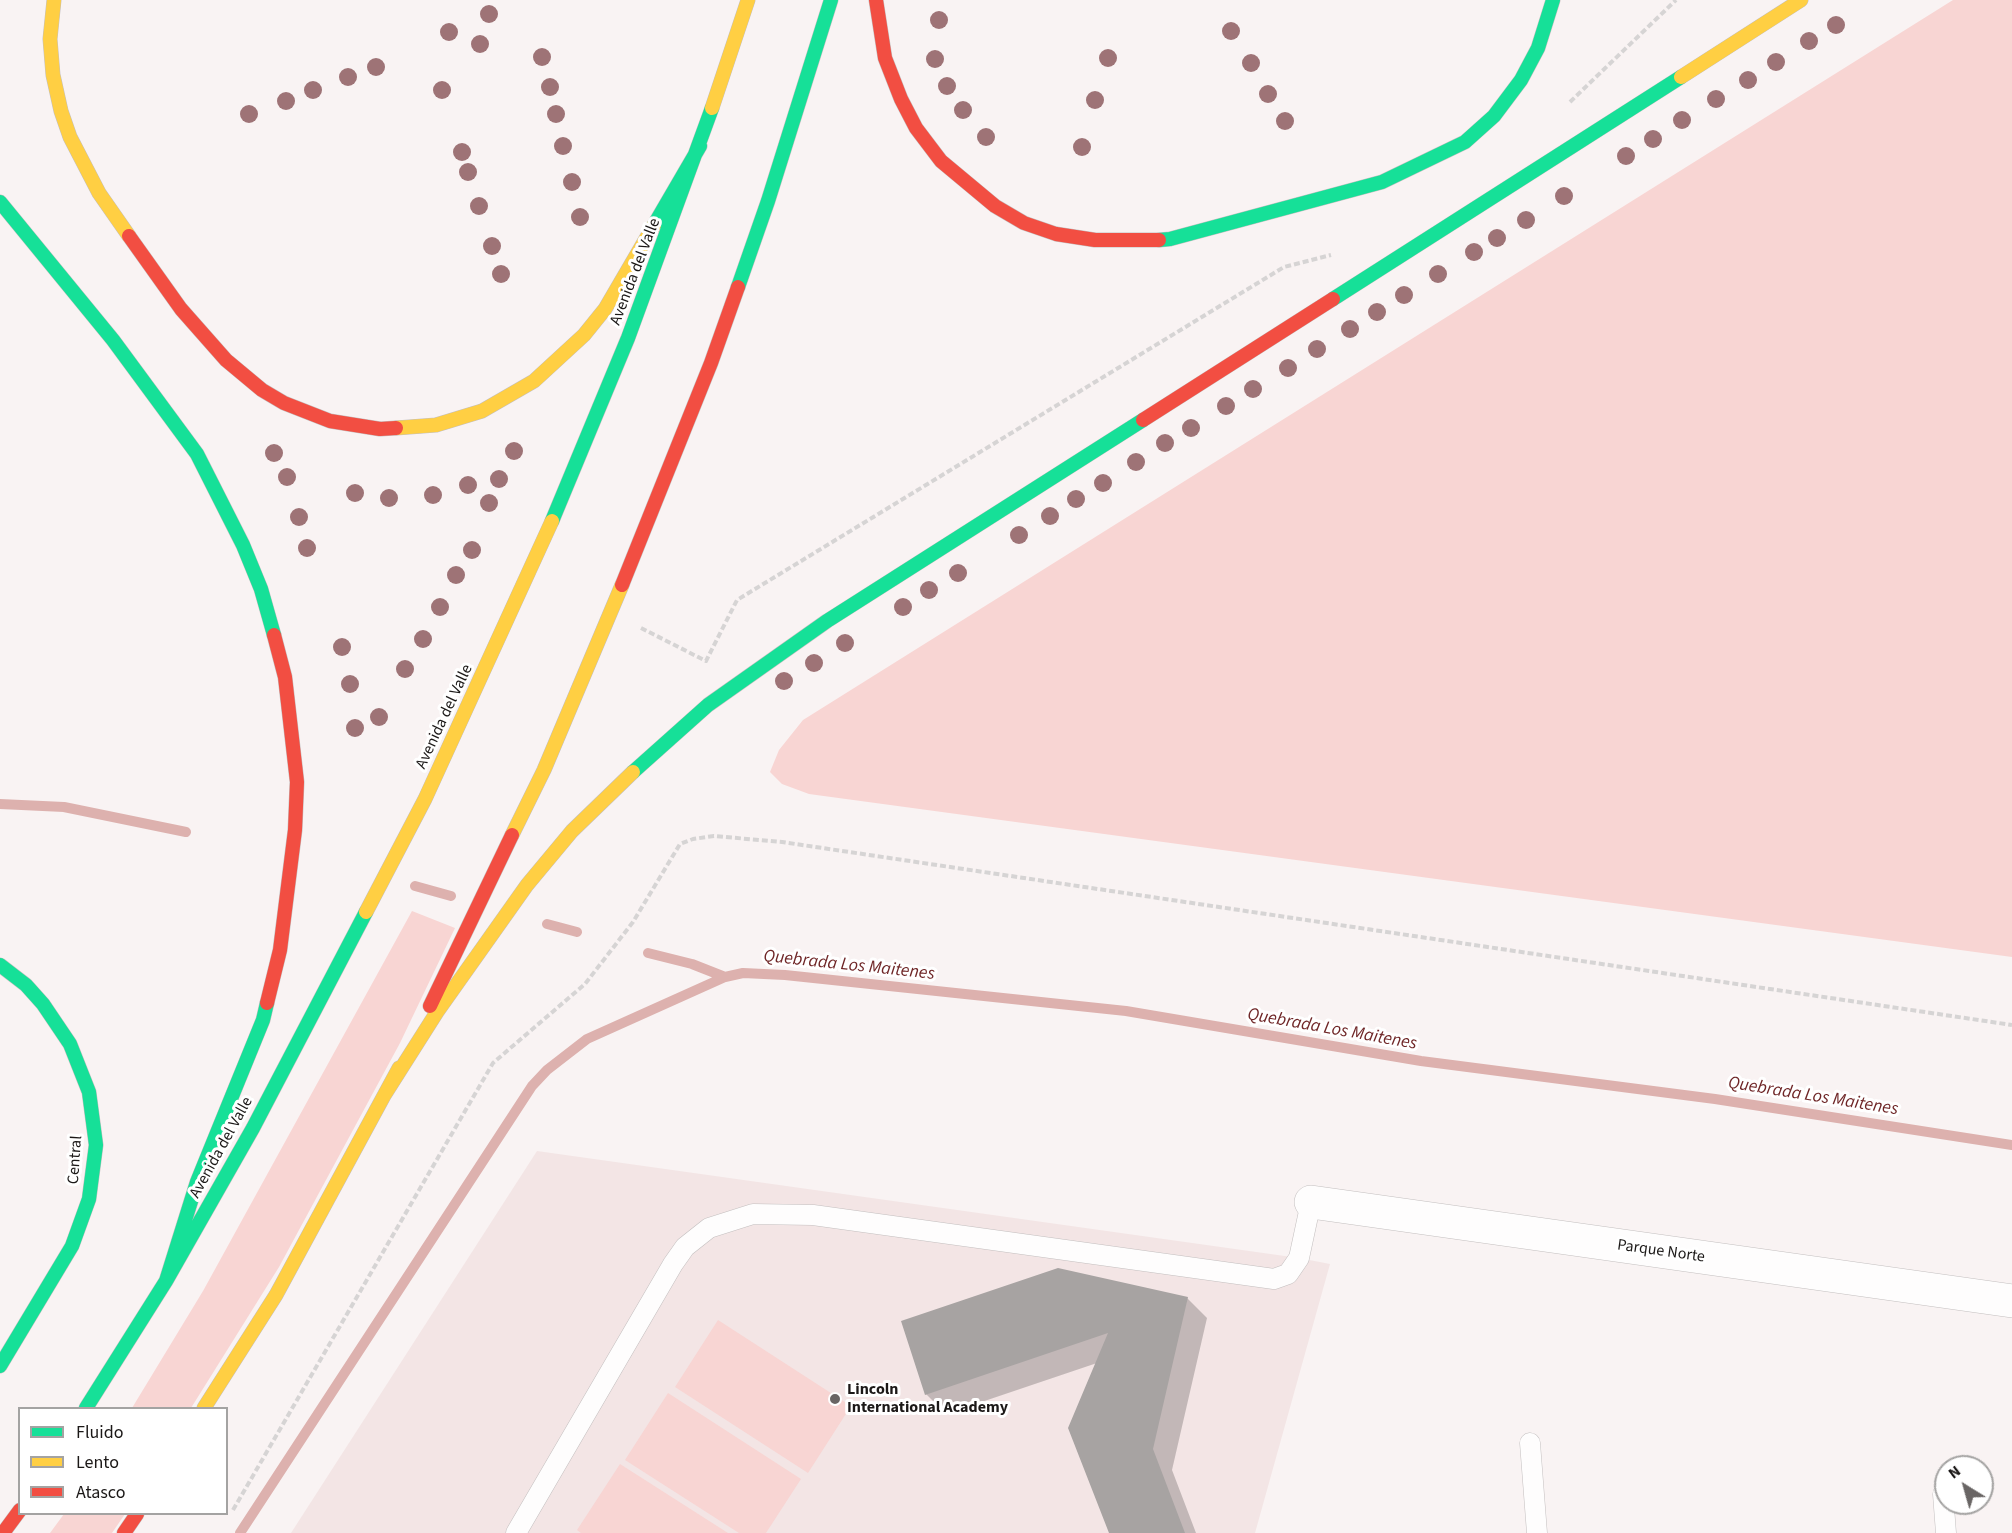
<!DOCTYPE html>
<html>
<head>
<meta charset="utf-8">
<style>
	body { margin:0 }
	#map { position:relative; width:2012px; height:1533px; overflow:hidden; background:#f9f3f3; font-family:"Source Sans 3",sans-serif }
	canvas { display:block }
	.legend { position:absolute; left:18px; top:1407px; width:210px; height:108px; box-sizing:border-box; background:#fff; border:2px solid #a4a3a2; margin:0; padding:8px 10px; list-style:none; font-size:18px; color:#1b1817 }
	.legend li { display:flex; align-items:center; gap:12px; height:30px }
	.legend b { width:30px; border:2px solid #a4a3a2 }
	.north { position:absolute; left:1934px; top:1455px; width:60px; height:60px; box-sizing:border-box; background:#fff; border:2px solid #a4a3a2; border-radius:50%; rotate:323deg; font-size:16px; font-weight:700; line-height:24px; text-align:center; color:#1b1817 }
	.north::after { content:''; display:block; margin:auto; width:21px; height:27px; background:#696564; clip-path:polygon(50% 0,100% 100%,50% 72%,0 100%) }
</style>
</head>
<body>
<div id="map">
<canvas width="2012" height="1533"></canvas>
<ul class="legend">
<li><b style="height:8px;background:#16e098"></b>Fluido</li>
<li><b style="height:8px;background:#ffcf43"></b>Lento</li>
<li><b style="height:8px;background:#f24e42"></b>Atasco</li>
</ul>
<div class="north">N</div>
</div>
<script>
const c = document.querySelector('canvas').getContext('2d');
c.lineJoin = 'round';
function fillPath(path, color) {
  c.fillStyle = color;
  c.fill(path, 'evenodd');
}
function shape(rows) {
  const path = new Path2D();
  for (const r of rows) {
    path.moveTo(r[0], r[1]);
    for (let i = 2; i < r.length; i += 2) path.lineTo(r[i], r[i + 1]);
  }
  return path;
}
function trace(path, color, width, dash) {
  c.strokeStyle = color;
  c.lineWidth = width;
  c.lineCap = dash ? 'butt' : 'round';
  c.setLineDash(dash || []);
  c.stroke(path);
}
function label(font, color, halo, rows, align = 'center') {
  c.font = font + ' "Source Sans 3",sans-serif';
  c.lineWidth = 6;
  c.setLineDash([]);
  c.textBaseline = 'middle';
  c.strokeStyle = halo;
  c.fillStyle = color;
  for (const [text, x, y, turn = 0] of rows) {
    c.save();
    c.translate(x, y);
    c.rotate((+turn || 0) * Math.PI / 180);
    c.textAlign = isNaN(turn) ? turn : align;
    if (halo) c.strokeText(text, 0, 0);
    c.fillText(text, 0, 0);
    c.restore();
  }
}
const built = shape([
	[537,1151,1299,1258,1330,1264,1255,1533,291,1533]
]);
const green = shape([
	[1953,0,2012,0,2012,957,809,794,782,784,770,772,779,750,803,720],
	[412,911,455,928,400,1043,279,1267,191,1408,132,1408,203,1291],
	[718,1320,851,1406,808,1473,675,1387],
	[668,1393,801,1479,766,1533,739,1533,625,1460],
	[620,1464,728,1533,581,1533,577,1530],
	[64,1514,125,1514,112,1533,50,1533]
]);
const shadow = shape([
	[1187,1298,1207,1318,1172,1470,1196,1533,1110,1533,1097,1363,946,1414,926,1394]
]);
const stream = shape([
	[0,804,64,807,186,832],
	[415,886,451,896],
	[547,924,577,932],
	[648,953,692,964,725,977,743,973,785,975,1126,1011,1421,1061,1715,1099,2012,1145],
	[240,1533,532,1086,547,1070,587,1039,725,977]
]);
const building = shape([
	[1058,1268,1188,1297,1153,1449,1185,1533,1109,1533,1068,1428,1108,1333,925,1395,901,1321]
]);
const path = shape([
	[1570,102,1676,0],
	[641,628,706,661,737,600,1284,267,1331,255],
	[233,1510,493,1063,585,984,633,922,680,844,693,839,714,836,782,842,2012,1025]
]);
const lane = shape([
	[1530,1443,1537,1533],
	[1943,1494,1946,1533],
	[516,1533,673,1264,685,1247,709,1228,753,1214,813,1215,1274,1279,1288,1274,1299,1258,1311,1202]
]);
const street = shape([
	[1311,1202,2012,1301]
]);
const fast = shape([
	[0,202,113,340,197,454,243,545,261,589,274,635],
	[654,225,700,146],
	[1159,240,1170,239,1382,182,1465,142,1494,116,1521,80,1538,48,1553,0],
	[738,287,768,201,831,0],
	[1333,299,1681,77],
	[552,521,628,338,712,108],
	[633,772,708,705,827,621,1143,420],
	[0,965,26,985,43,1004,70,1044,89,1092,96,1145,89,1199,72,1246,0,1366],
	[166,1281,197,1182,263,1020,267,1003],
	[86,1408,166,1281,253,1128,366,912]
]);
const slow = shape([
	[54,0,50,39,53,75,61,111,70,137,99,193,129,236],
	[1681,77,1801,0],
	[712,108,748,0],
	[396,428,436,425,482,411,534,381,584,335,605,309,654,225],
	[512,835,544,770,622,585],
	[366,912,425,799,552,521],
	[385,1094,437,1012,527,885,572,831,633,772],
	[204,1408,276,1295,399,1068]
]);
const jam = shape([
	[876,0,885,58,901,99,916,128,941,161,995,206,1024,223,1056,234,1095,240,1159,240],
	[129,236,181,309,226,360,262,390,284,403,330,421,380,429,396,428],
	[1143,420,1333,299],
	[622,585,711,363,738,287],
	[267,1003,280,950,295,830,297,782,285,677,274,635],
	[430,1006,512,835],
	[3,1533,20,1510],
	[124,1533,137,1514]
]);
const trees = [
	[489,14],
	[939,20],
	[1836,25],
	[1231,31],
	[449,32],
	[1809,41],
	[480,44],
	[542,57],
	[1108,58],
	[935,59],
	[1776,62],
	[1251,63],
	[376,67],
	[348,77],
	[1748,80],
	[947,86],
	[550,87],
	[313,90],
	[442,90],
	[1268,94],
	[1716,99],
	[1095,100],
	[286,101],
	[963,110],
	[249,114],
	[556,114],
	[1682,120],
	[1285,121],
	[986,137],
	[1653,139],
	[563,146],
	[1082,147],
	[462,152],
	[1626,156],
	[468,172],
	[572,182],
	[1564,196],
	[479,206],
	[580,217],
	[1526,220],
	[1497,238],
	[492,246],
	[1474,252],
	[501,274],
	[1438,274],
	[1404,295],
	[1377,312],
	[1350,329],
	[1317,349],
	[1288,368],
	[1253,389],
	[1226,406],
	[1191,428],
	[1165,443],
	[514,451],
	[274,453],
	[1136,462],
	[287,477],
	[499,479],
	[1103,483],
	[468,485],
	[355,493],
	[433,495],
	[389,498],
	[1076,499],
	[489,503],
	[1050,516],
	[299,517],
	[1019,535],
	[307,548],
	[472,550],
	[958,573],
	[456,575],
	[929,590],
	[440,607],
	[903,607],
	[423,639],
	[845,643],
	[342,647],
	[814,663],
	[405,669],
	[784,681],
	[350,684],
	[379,717],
	[355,728]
];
const markers = [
	[835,1399,6,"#696564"]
];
const streetNames = [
	["Avenida del Valle",636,272,-69],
	["Avenida del Valle",445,717,-65],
	["Avenida del Valle",222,1148,-61],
	["Central",76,1160,-86],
	["Parque Norte",1661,1252,8]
];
const poiNames = [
	["Lincoln",847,1390],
	["International Academy",847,1408]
];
const waterNames = [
	["Quebrada Los Maitenes",849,966,6],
	["Quebrada Los Maitenes",1332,1030,10],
	["Quebrada Los Maitenes",1813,1097,9]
];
fillPath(built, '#f3e5e5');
fillPath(green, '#f8d5d3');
fillPath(shadow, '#0003');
trace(stream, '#ddb1ae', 10);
fillPath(building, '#a7a3a2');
trace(lane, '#c3bfbf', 21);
trace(street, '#c3bfbf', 34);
trace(fast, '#c3bfbf', 15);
trace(slow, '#c3bfbf', 15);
trace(jam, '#c3bfbf', 15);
trace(path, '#d6d4d4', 4, [6, 3]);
trace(lane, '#fefdfd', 20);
trace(street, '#fefdfd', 33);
trace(fast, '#16e098', 14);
trace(slow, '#ffcf43', 14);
trace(jam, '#f24e42', 14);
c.fillStyle = '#9e7376';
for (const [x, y] of trees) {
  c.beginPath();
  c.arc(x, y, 9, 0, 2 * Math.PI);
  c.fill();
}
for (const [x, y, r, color] of markers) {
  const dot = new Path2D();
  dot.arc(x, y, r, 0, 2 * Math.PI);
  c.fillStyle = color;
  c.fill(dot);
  trace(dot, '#fff', 2);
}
label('16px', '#1b1817', '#fff', streetNames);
label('bold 16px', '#1b1817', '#fff', poiNames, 'left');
label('italic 18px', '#6f2627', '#fff', waterNames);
</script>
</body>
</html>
